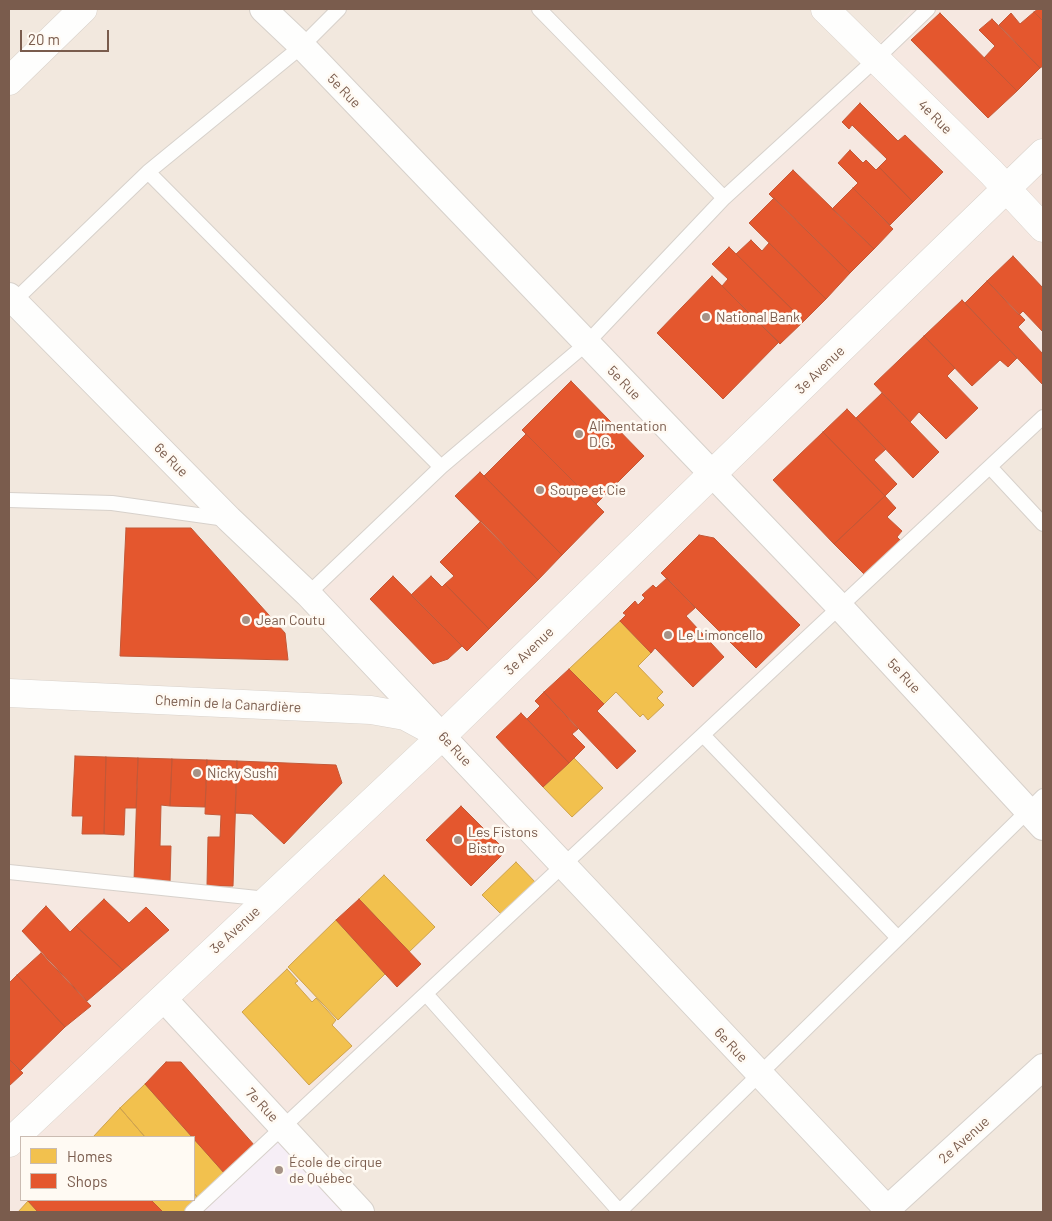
<!DOCTYPE html>
<html>
<head>
<meta charset="utf-8">
<style>
	body { margin:0 }
	#map { position:relative; width:1052px; height:1221px; overflow:hidden; background:#f9f5f0; font-family:Barlow,sans-serif }
	canvas { display:block }
	.frame { position:absolute; inset:0; border:10px solid #7a5c4d; pointer-events:none }
	.legend { position:absolute; left:20px; top:1136px; width:175px; height:65px; box-sizing:border-box; background:#fffaf3; border:1px solid #cabbb1; margin:0; padding:6px 9px; list-style:none; font-size:15px; color:#7a5c4d }
	.legend li { display:flex; align-items:center; gap:10px; height:25px }
	.legend b { width:25px; border:1px solid #cabbb1 }
	.scale { position:absolute; left:20px; top:30px; width:89px; height:22px; box-sizing:border-box; border:2px solid #7a5c4d; border-top:0; padding-left:6px; font-size:15px; line-height:18px; white-space:nowrap; color:#7a5c4d; -webkit-text-stroke:4px #fffaf3; paint-order:stroke }
</style>
</head>
<body>
<div id="map">
<canvas width="1052" height="1221"></canvas>
<div class="frame"></div>
<ul class="legend">
<li><b style="height:14px;background:#f2c14e"></b>Homes</li>
<li><b style="height:14px;background:#e4572e"></b>Shops</li>
</ul>
<div class="scale">20 m</div>
</div>
<script>
const c = document.querySelector('canvas').getContext('2d');
c.lineJoin = 'round';
function fillPath(path, color) {
  c.fillStyle = color;
  c.fill(path, 'evenodd');
}
function shape(rows) {
  const path = new Path2D();
  for (const r of rows) {
    path.moveTo(r[0], r[1]);
    for (let i = 2; i < r.length; i += 2) path.lineTo(r[i], r[i + 1]);
  }
  return path;
}
function trace(path, color, width, dash) {
  c.strokeStyle = color;
  c.lineWidth = width;
  c.lineCap = dash ? 'butt' : 'round';
  c.setLineDash(dash || []);
  c.stroke(path);
}
function label(font, color, halo, rows, align = 'center') {
  c.font = font + ' Barlow,sans-serif';
  c.lineWidth = 5;
  c.setLineDash([]);
  c.textBaseline = 'middle';
  c.strokeStyle = halo;
  c.fillStyle = color;
  for (const [text, x, y, turn = 0] of rows) {
    c.save();
    c.translate(x, y);
    c.rotate((+turn || 0) * Math.PI / 180);
    c.textAlign = isNaN(turn) ? turn : align;
    if (halo) c.strokeText(text, 0, 0);
    c.fillText(text, 0, 0);
    c.restore();
  }
}
const residential = shape([
	[9,9,913,9,586,344,442,736,268,899,9,877],
	[1043,417,1043,1212,192,1212]
]);
const commercial = shape([
	[913,9,1043,9,1043,417,192,1212,9,1212,9,877,268,899,442,736,312,594,441,467,586,344],
	[21,1137,194,1137,194,1200,21,1200]
]);
const education = shape([
	[282,1128,361,1212,192,1212]
]);
const homes = shape([
	[620,621,651,653,638,666,663,692,657,698,664,705,648,720,643,714,640,717,616,692,604,704,569,669,620,621],
	[574,758,603,788,572,817,543,787,574,758],
	[516,862,536,883,503,916,482,895,516,862],
	[384,875,435,927,409,952,359,899,384,875],
	[336,920,385,974,338,1020,288,967,336,920],
	[287,969,298,981,295,983,312,1002,316,998,336,1020,332,1025,352,1046,309,1085,242,1012,287,969],
	[145,1084,192,1137,145,1137,120,1108,145,1084],
	[120,1108,145,1137,93,1137,120,1108],
	[194,1139,225,1174,199,1199,194,1193,194,1139],
	[194,1193,199,1199,184,1212,163,1212,151,1200,194,1200,194,1193],
	[28,1201,38,1212,18,1212,28,1201]
]);
const shops = shape([
	[1038,9,1043,9,1043,21,1034,12,1038,9],
	[1034,12,1043,21,1043,66,1040,68,999,25,1011,13,1020,24,1034,12],
	[940,13,1017,91,988,118,911,40,940,13],
	[992,19,1040,68,1017,91,984,58,995,46,979,30,992,19],
	[860,103,898,141,905,135,943,172,913,202,879,167,887,159,852,125,849,129,842,122,860,103],
	[850,150,863,163,866,160,876,170,879,167,913,202,890,225,853,188,858,183,838,163,850,150],
	[793,170,874,249,850,273,769,194,793,170],
	[853,188,893,229,874,249,832,209,853,188],
	[774,198,850,273,826,299,749,223,774,198],
	[751,240,762,251,769,243,826,299,804,321,736,254,751,240],
	[729,247,804,321,780,344,722,286,728,279,712,264,729,247],
	[1013,256,1043,288,1043,332,1023,311,1019,315,987,281,1013,256],
	[712,276,779,342,723,399,657,333,712,276],
	[987,281,1025,320,1018,327,1043,354,1043,385,965,303,987,281],
	[962,300,1017,358,1008,367,1000,360,972,386,924,336,962,300],
	[924,336,955,368,947,376,978,408,946,439,919,412,910,422,874,384,924,336],
	[571,381,644,456,596,504,522,430,571,381],
	[882,393,939,452,913,478,856,418,882,393],
	[847,409,886,449,874,460,897,484,885,496,823,432,847,409],
	[823,432,885,496,834,544,773,480,823,432],
	[526,434,604,512,562,555,484,476,526,434],
	[480,472,562,555,538,580,455,496,480,472],
	[885,496,896,508,887,517,902,531,897,537,905,545,869,579,834,544,885,496],
	[481,521,538,580,489,629,445,584,454,576,440,562,481,521],
	[126,528,191,528,285,633,288,660,120,656,126,528],
	[699,535,714,538,800,625,756,668,661,573,699,535],
	[393,576,462,646,448,659,433,664,370,599,393,576],
	[431,576,442,587,445,584,489,629,467,651,411,595,431,576],
	[667,578,695,608,686,616,724,657,693,687,655,648,651,653,620,621,626,615,623,613,635,601,638,605,645,598,642,595,653,585,656,588,667,578],
	[569,669,604,704,597,711,636,751,617,769,544,692,569,669],
	[544,692,578,729,572,734,585,747,569,763,527,719,540,706,535,701,544,692],
	[521,713,569,763,543,787,496,737,521,713],
	[75,756,106,757,104,834,82,834,83,816,72,816,75,756],
	[106,757,138,758,136,808,125,808,124,835,104,834,106,757],
	[138,758,172,759,170,806,161,805,160,846,171,846,170,883,134,881,138,758],
	[172,759,207,760,205,807,170,806,172,759],
	[207,760,237,761,233,886,207,886,208,837,220,837,221,815,205,814,207,760],
	[237,761,336,765,342,783,284,844,252,814,235,813,237,761],
	[461,806,506,851,471,886,426,840,461,806],
	[104,899,129,923,146,907,169,930,123,970,76,926,104,899],
	[359,899,421,964,397,987,336,920,359,899],
	[46,906,70,932,76,926,123,970,87,1001,22,931,46,906],
	[41,953,91,1006,65,1027,17,975,41,953],
	[17,975,65,1027,20,1071,9,1059,9,983,17,975],
	[9,1059,23,1073,9,1086,9,1059],
	[166,1062,181,1062,255,1146,225,1174,145,1084,166,1062],
	[30,1200,151,1200,163,1212,38,1212,28,1201,30,1200]
]);
const lane = shape([
	[539,9,724,198],
	[148,172,441,467],
	[11,304,148,172,302,46,339,9],
	[990,467,1043,524],
	[9,500,112,503,226,519],
	[308,594,441,467,586,344,724,198,876,59,928,9],
	[703,735,898,938],
	[9,872,267,899],
	[426,994,620,1212],
	[192,1212,1043,417],
	[619,1212,1043,796]
]);
const street = shape([
	[263,9,302,46,840,607,1043,827],
	[9,296,229,519,308,594,890,1212],
	[163,998,361,1212],
	[884,1212,1043,1067]
]);
const secondary = shape([
	[825,9,991,172,1043,228],
	[9,81,83,9],
	[9,693,371,710,405,716,442,736],
	[9,1143,442,736,1043,153]
]);
const markers = [
	[706,317,5,"#a69286"],
	[579,434,5,"#a69286"],
	[540,490,5,"#a69286"],
	[246,620,5,"#a69286"],
	[668,635,5,"#a69286"],
	[197,773,5,"#a69286"],
	[458,840,5,"#a69286"],
	[279,1170,5,"#a69286"]
];
const streetNames = [
	["5e Rue",344,91,46],
	["4e Rue",935,117,45],
	["3e Avenue",820,370,-44],
	["5e Rue",624,383,46],
	["6e Rue",171,460,45],
	["3e Avenue",529,651,-44],
	["5e Rue",904,676,47],
	["Chemin de la Canardière",228,704,3],
	["6e Rue",455,749,47],
	["3e Avenue",235,930,-43],
	["6e Rue",731,1045,47],
	["7e Rue",262,1105,47],
	["2e Avenue",964,1140,-42]
];
const poiNames = [
	["National Bank",716,317],
	["Alimentation",589,426],
	["D.G.",589,442],
	["Soupe et Cie",550,490],
	["Jean Coutu",256,620],
	["Le Limoncello",678,635],
	["Nicky Sushi",207,773],
	["Les Fistons",468,832],
	["Bistro",468,848],
	["École de cirque",289,1162],
	["de Québec",289,1178]
];
fillPath(residential, '#f2e8de');
fillPath(commercial, '#f6e8e1');
fillPath(education, '#f6eef6');
fillPath(homes, '#f2c14e');
trace(homes, '#cea34e', 1);
fillPath(shops, '#e4572e');
trace(shops, '#c45837', 1);
trace(lane, '#d7d1cb', 16);
trace(street, '#d7d1cb', 28);
trace(secondary, '#d9d2cb', 29);
trace(lane, '#fefefd', 14);
trace(street, '#fefefd', 26);
trace(secondary, '#fefefd', 28);
for (const [x, y, r, color] of markers) {
  const dot = new Path2D();
  dot.arc(x, y, r, 0, 2 * Math.PI);
  c.fillStyle = color;
  c.fill(dot);
  trace(dot, '#fffaf3', 2);
}
label('14px', '#7a5c4d', '#fffaf3', streetNames);
label('14px', '#7a5c4d', '#fffaf3', poiNames, 'left');
</script>
</body>
</html>
